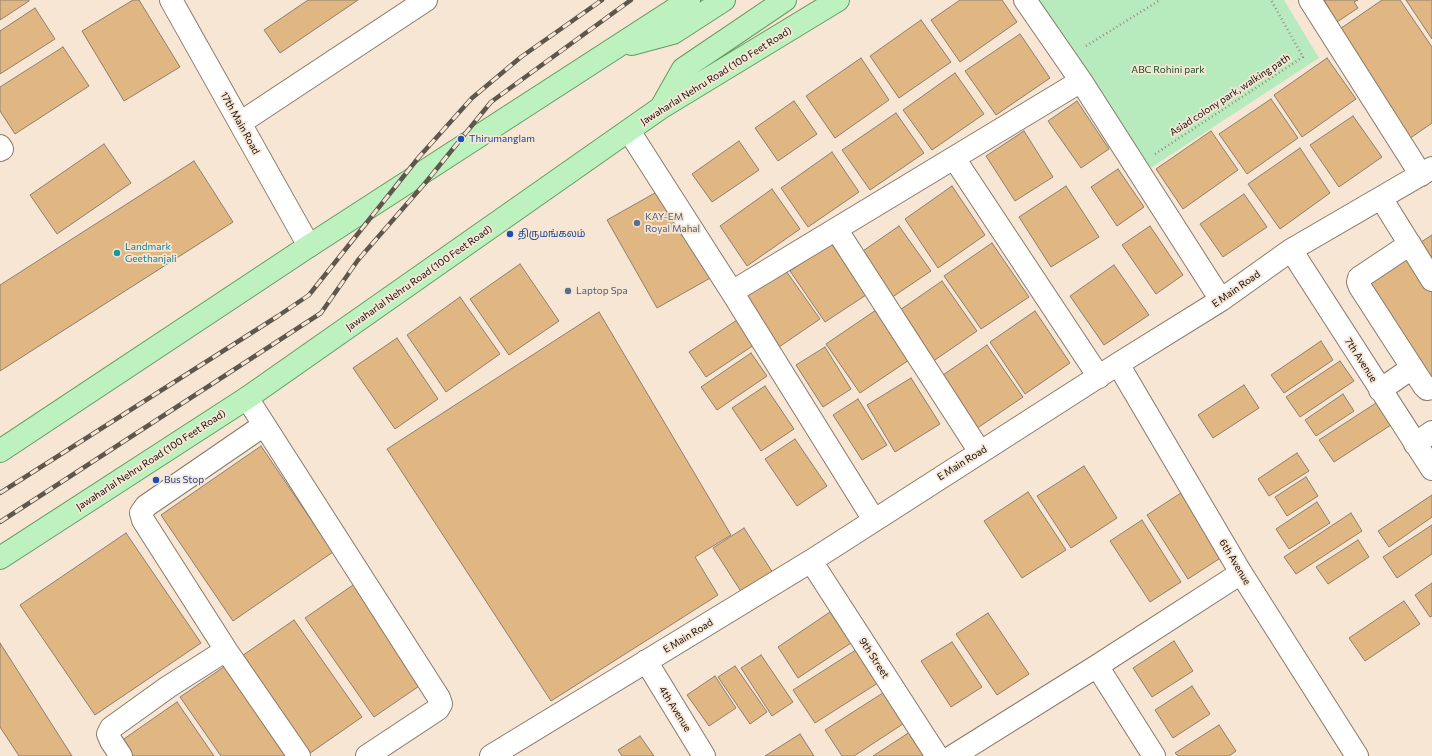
<!DOCTYPE html>
<html>
<head>
<meta charset="utf-8">
<style>
	body { margin:0 }
	canvas { display:block; background:#f7e6d4 }
</style>
</head>
<body>
<canvas width="1432" height="756"></canvas>
<script>
const c = document.querySelector('canvas').getContext('2d');
c.lineJoin = 'round';
function fillPath(path, color) {
  c.fillStyle = color;
  c.fill(path, 'evenodd');
}
function shape(rows) {
  const path = new Path2D();
  for (const r of rows) {
    path.moveTo(r[0], r[1]);
    for (let i = 2; i < r.length; i += 2) path.lineTo(r[i], r[i + 1]);
  }
  return path;
}
function trace(path, color, width, dash) {
  c.strokeStyle = color;
  c.lineWidth = width;
  c.lineCap = dash ? 'butt' : 'round';
  c.setLineDash(dash || []);
  c.stroke(path);
}
function label(font, color, halo, rows, align = 'center') {
  c.font = font + ' Commissioner,"Noto Sans Tamil",sans-serif';
  c.lineWidth = 3.5;
  c.setLineDash([]);
  c.textBaseline = 'middle';
  c.strokeStyle = halo;
  c.fillStyle = color;
  for (const [text, x, y, turn = 0] of rows) {
    c.save();
    c.translate(x, y);
    c.rotate((+turn || 0) * Math.PI / 180);
    c.textAlign = isNaN(turn) ? turn : align;
    if (halo) c.strokeText(text, 0, 0);
    c.fillText(text, 0, 0);
    c.restore();
  }
}
const green = shape([
	[1036,0,1284,0,1319,58,1149,169]
]);
const building = shape([
	[0,0,29,0,29,1,0,20,0,0],
	[133,0,139,0,180,67,124,101,82,31,133,0],
	[308,0,358,0,280,53,264,30,308,0],
	[960,0,1002,0,1017,22,960,62,931,20,960,0],
	[1324,0,1358,0,1354,2,1358,8,1337,22,1324,0],
	[1382,0,1400,0,1432,47,1432,123,1409,139,1337,31,1382,0],
	[1406,0,1432,0,1432,39,1406,0],
	[35,8,55,39,0,74,0,31,35,8],
	[921,20,951,62,899,98,870,56,921,20],
	[1020,34,1050,78,996,115,965,71,1020,34],
	[63,47,89,86,15,134,0,111,0,87,63,47],
	[861,58,889,100,835,138,806,96,861,58],
	[1327,58,1356,99,1302,137,1274,95,1327,58],
	[955,73,984,114,932,150,903,110,955,73],
	[1271,99,1298,138,1247,174,1219,134,1271,99],
	[794,101,817,134,778,161,755,128,794,101],
	[1077,101,1109,149,1081,168,1048,121,1077,101],
	[896,113,924,153,870,190,842,150,896,113],
	[1353,116,1382,157,1339,187,1310,145,1353,116],
	[1024,131,1053,177,1015,201,986,156,1024,131],
	[1211,131,1238,170,1183,209,1156,169,1211,131],
	[739,141,759,170,712,202,692,174,739,141],
	[104,144,131,183,57,234,30,195,104,144],
	[1300,148,1330,193,1280,229,1248,184,1300,148],
	[832,152,859,192,808,227,781,188,832,152],
	[194,161,233,222,0,371,0,285,194,161],
	[1118,169,1144,207,1117,226,1091,187,1118,169],
	[952,186,985,235,938,268,905,219,952,186],
	[1066,186,1099,237,1051,267,1019,217,1066,186],
	[662,189,712,277,657,308,607,220,662,189],
	[772,189,800,229,747,266,720,226,772,189],
	[1244,194,1267,227,1223,257,1200,224,1244,194],
	[899,226,931,271,891,298,860,253,899,226],
	[1150,226,1183,275,1156,294,1122,245,1150,226],
	[1432,235,1432,266,1418,244,1432,235],
	[831,243,866,295,825,322,790,271,831,243],
	[992,243,1029,297,981,329,944,276,992,243],
	[1410,256,1432,291,1432,380,1364,285,1410,256],
	[520,264,559,321,509,355,470,299,520,264],
	[1114,265,1149,315,1104,345,1070,296,1114,265],
	[784,268,820,319,779,347,744,297,784,268],
	[942,281,977,331,932,362,897,312,942,281],
	[460,297,500,354,446,392,407,335,460,297],
	[879,308,912,358,860,393,826,344,879,308],
	[1035,311,1070,363,1025,394,990,342,1035,311],
	[599,312,731,535,695,557,718,595,551,701,387,449,599,312],
	[737,320,754,345,706,377,689,352,737,320],
	[397,338,438,399,395,429,353,368,397,338],
	[1321,341,1333,360,1284,393,1271,375,1321,341],
	[987,345,1023,397,976,429,940,377,987,345],
	[825,347,851,389,823,407,796,365,825,347],
	[751,353,767,376,717,410,701,387,751,353],
	[1340,361,1354,381,1300,417,1286,397,1340,361],
	[911,378,940,424,895,452,867,405,911,378],
	[1244,385,1259,408,1213,438,1198,415,1244,385],
	[765,386,794,429,761,451,732,408,765,386],
	[1343,394,1354,411,1316,436,1305,420,1343,394],
	[858,399,887,445,862,460,833,415,858,399],
	[1376,403,1391,425,1334,462,1319,440,1376,403],
	[795,439,827,486,797,506,765,459,795,439],
	[261,446,333,552,233,621,161,515,261,446],
	[1297,453,1309,471,1269,496,1258,479,1297,453],
	[1084,466,1117,518,1071,548,1037,496,1084,466],
	[1306,477,1318,496,1287,516,1275,497,1306,477],
	[1184,491,1225,555,1188,579,1147,515,1184,491],
	[1028,492,1066,550,1022,578,984,521,1028,492],
	[1432,495,1432,517,1389,547,1378,531,1432,495],
	[1317,502,1330,523,1289,549,1276,529,1317,502],
	[1351,513,1362,531,1296,574,1284,557,1351,513],
	[1142,520,1181,582,1150,602,1110,541,1142,520],
	[1432,525,1432,554,1397,578,1383,557,1432,525],
	[744,528,773,573,742,593,713,548,744,528],
	[126,533,201,643,95,715,20,605,126,533],
	[1358,540,1369,557,1328,584,1316,567,1358,540],
	[356,583,425,682,374,717,305,618,356,583],
	[1432,583,1432,616,1430,617,1415,595,1432,583],
	[1404,601,1420,624,1365,661,1349,638,1404,601],
	[830,612,851,643,798,678,778,647,830,612],
	[988,613,1029,674,997,695,956,634,988,613],
	[294,620,362,717,306,756,239,658,294,620],
	[1174,641,1193,671,1152,697,1133,668,1174,641],
	[952,642,982,687,951,707,921,661,952,642],
	[0,643,72,756,19,756,0,727,0,643],
	[859,648,881,681,815,723,793,690,859,648],
	[761,655,793,702,772,716,741,668,761,655],
	[231,662,296,756,221,756,180,697,231,662],
	[735,666,767,712,750,724,718,677,735,666],
	[715,676,736,708,709,726,687,695,715,676],
	[1192,686,1210,714,1173,738,1155,710,1192,686],
	[889,689,909,720,854,756,842,756,825,730,889,689],
	[177,702,214,756,131,756,121,741,177,702],
	[1219,725,1236,751,1229,756,1178,756,1175,753,1219,725],
	[913,730,930,756,873,756,913,730],
	[800,734,814,756,765,756,800,734],
	[640,736,654,756,622,756,618,750,640,736]
]);
const path = shape([
	[1086,46,1160,0],
	[1155,154,1303,57,1271,0]
]);
const minor = shape([
	[171,0,309,246],
	[1025,0,1081,81,1221,300],
	[1310,0,1421,175],
	[240,123,426,0],
	[629,131,732,292,874,520],
	[0,146,2,149,0,150],
	[954,158,1099,377],
	[1381,198,1432,280],
	[836,229,980,452],
	[1410,244,1359,278,1358,282,1360,287,1424,386,1427,389,1432,388],
	[1291,250,1432,469],
	[732,292,1081,81],
	[1118,364,1241,573,1357,756],
	[1380,390,1412,368],
	[247,398,439,698,441,704,438,709,367,756],
	[1415,444,1432,432],
	[811,561,937,756],
	[226,650,299,756],
	[646,661,704,756],
	[1097,666,1154,756],
	[121,756,111,741,108,734,111,728,168,687,226,650,143,520,141,513,146,506,264,425],
	[491,756,811,561,1118,364,1221,300,1291,250,1432,168],
	[953,756,1097,666,1241,573]
]);
const major = shape([
	[632,44,673,33,724,0],
	[662,106,683,69,785,0],
	[0,451,309,246,689,0],
	[0,558,247,398,662,107,838,0]
]);
const rail = shape([
	[0,493,278,316,309,295,419,157,472,98,521,57,602,0],
	[0,522,321,313,358,260,426,182,491,102,631,0]
]);
const markers = [
	[461,139,4,"#1a4fb4"],
	[637,223,4,"#5c6f8a"],
	[510,234,4,"#1a4fb4"],
	[117,253,4,"#0f9aa8"],
	[568,291,4,"#5c6f8a"],
	[156,480,4,"#1a4fb4"]
];
const parkNames = [
	["ABC Rohini park",1168,70]
];
const streetNames = [
	["Jawaharlal Nehru Road (100 Feet Road)",716,76,-32],
	["Asiad colony park, walking path",1230,95,-33],
	["17th Main Road",240,123,61],
	["Jawaharlal Nehru Road (100 Feet Road)",419,278,-35],
	["E Main Road",1236,289,-35],
	["7th Avenue",1361,360,57],
	["Jawaharlal Nehru Road (100 Feet Road)",151,460,-33],
	["E Main Road",962,463,-32],
	["6th Avenue",1235,562,59],
	["E Main Road",688,636,-31],
	["9th Street",874,658,57],
	["4th Avenue",675,709,58]
];
const transitNames = [
	["Thirumanglam",469,139],
	["திருமங்கலம்",518,234],
	["Bus Stop",164,480]
];
const serviceNames = [
	["KAY-EM",645,217],
	["Royal Mahal",645,229],
	["Laptop Spa",576,291]
];
const cultureNames = [
	["Landmark",125,247],
	["Geethanjali",125,259]
];
fillPath(green, '#b7ebbd');
fillPath(building, '#e0b683');
trace(building, '#8d7f6e', 1);
trace(minor, '#897a69', 24);
trace(major, '#659b63', 24);
trace(path, '#988c7f', 2.5, [1, 3]);
trace(minor, '#fff', 22);
trace(major, '#bdf1bf', 22);
trace(rail, '#5f564c', 4.5);
trace(rail, '#f7e6d4', 3, [9]);
for (const [x, y, r, color] of markers) {
  const dot = new Path2D();
  dot.arc(x, y, r, 0, 2 * Math.PI);
  c.fillStyle = color;
  c.fill(dot);
  trace(dot, '#f7e6d4', 1.5);
}
label('10px', '#174d22', '#f7e6d4', parkNames);
label('10px', '#120d07', '#f7e6d4', streetNames);
label('10px', '#164399', '#f7e6d4', transitNames, 'left');
label('10px', '#4e5e75', '#f7e6d4', serviceNames, 'left');
label('10px', '#0d838f', '#f7e6d4', cultureNames, 'left');
</script>
</body>
</html>
